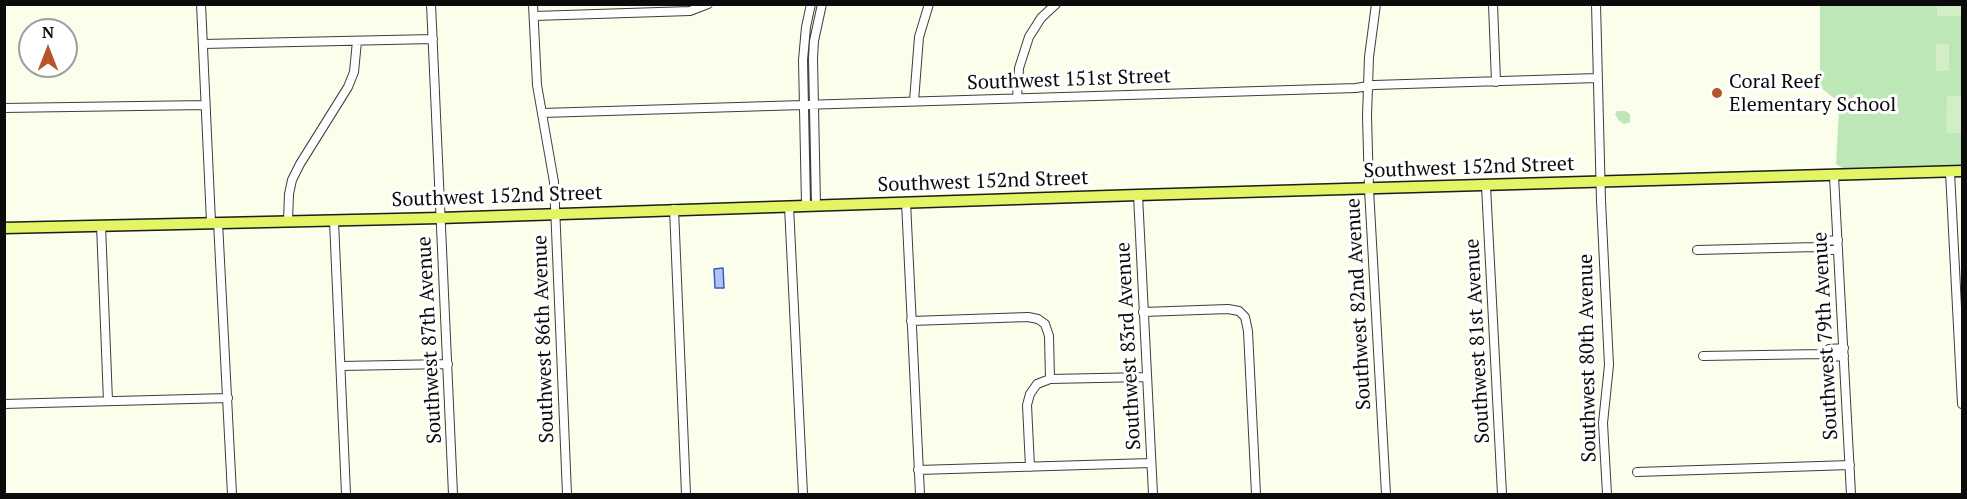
<!DOCTYPE html>
<html>
<head>
<meta charset="utf-8">
<style>
	body { margin:0 }
	#map { position:relative; width:1967px; height:499px; overflow:hidden; background:#fbfeea; font-family:"PT Serif",serif }
	canvas { display:block }
	.frame { position:absolute; inset:0; border:6px solid #0b0b0b; pointer-events:none }
	.north { position:absolute; left:18px; top:18px; width:60px; height:60px; box-sizing:border-box; background:#fff; border:2px solid #9d9d9d; border-radius:50%; rotate:0deg; font-size:16px; font-weight:700; line-height:24px; text-align:center; color:#0b0b0b }
	.north::after { content:''; display:block; margin:auto; width:21px; height:27px; background:#b55529; clip-path:polygon(50% 0,100% 100%,50% 72%,0 100%) }
</style>
</head>
<body>
<div id="map">
<canvas width="1967" height="499"></canvas>
<div class="frame"></div>
<div class="north">N</div>
</div>
<script>
const c = document.querySelector('canvas').getContext('2d');
c.lineJoin = 'round';
function fillPath(path, color) {
  c.fillStyle = color;
  c.fill(path, 'evenodd');
}
function shape(rows) {
  const path = new Path2D();
  for (const r of rows) {
    path.moveTo(r[0], r[1]);
    for (let i = 2; i < r.length; i += 2) path.lineTo(r[i], r[i + 1]);
  }
  return path;
}
function trace(path, color, width, dash) {
  c.strokeStyle = color;
  c.lineWidth = width;
  c.lineCap = dash ? 'butt' : 'round';
  c.setLineDash(dash || []);
  c.stroke(path);
}
function label(font, color, halo, rows, align = 'center') {
  c.font = font + ' "PT Serif",serif';
  c.lineWidth = 6;
  c.setLineDash([]);
  c.textBaseline = 'middle';
  c.strokeStyle = halo;
  c.fillStyle = color;
  for (const [text, x, y, turn = 0] of rows) {
    c.save();
    c.translate(x, y);
    c.rotate((+turn || 0) * Math.PI / 180);
    c.textAlign = isNaN(turn) ? turn : align;
    if (halo) c.strokeText(text, 0, 0);
    c.fillText(text, 0, 0);
    c.restore();
  }
}
const green = shape([
	[1820,5,1962,5,1962,166,1877,168,1864,170,1844,169,1836,164,1839,110,1835,99,1820,87],
	[1617,111,1625,111,1630,114,1630,122,1624,124,1618,120,1618,118,1615,115]
]);
const pitch = shape([
	[1937,5,1962,5,1962,16,1937,16],
	[1936,44,1949,44,1949,71,1936,71],
	[1947,96,1962,96,1962,133,1946,133]
]);
const water = shape([
	[723,268,724,288,715,288,714,269,723,268]
]);
const minor = shape([
	[201,4,211,222],
	[431,4,453,494],
	[533,4,537,85,554,182,567,494],
	[1376,4,1369,57,1367,116,1369,189,1386,494],
	[1493,4,1496,82],
	[1596,4,1601,201,1608,345,1609,365,1603,423,1607,494],
	[534,16,690,11,708,4],
	[203,44,433,39],
	[1017,98,1019,68,1029,37,1041,18,1056,4],
	[914,101,919,37,929,4],
	[4,108,205,105],
	[542,113,1356,88,1374,85,1597,78],
	[1950,172,1962,404],
	[1834,176,1851,494],
	[1486,186,1502,494],
	[1138,195,1153,494],
	[906,202,920,494],
	[806,205,803,60,806,27,811,4],
	[816,205,813,58,814,41,822,4],
	[789,206,803,494],
	[674,209,686,494],
	[288,221,289,194,292,180,300,164,348,87,354,72,357,41],
	[334,221,346,494],
	[218,222,232,494],
	[101,225,108,401],
	[1816,247,1824,241,1838,240],
	[1697,250,1816,247,1824,250,1838,250],
	[1143,312,1228,309,1239,311,1245,317,1248,331,1256,494],
	[911,321,1028,317,1038,319,1045,324,1049,336,1050,379],
	[1822,354,1829,349,1844,348],
	[1703,356,1822,354,1828,357,1844,356],
	[341,366,448,364],
	[4,404,228,398],
	[1030,467,1027,405,1030,394,1037,384,1050,379,1147,377],
	[918,470,1151,463],
	[1637,472,1850,465]
]);
const major = shape([
	[4,228,440,218,1138,195,1962,171]
]);
const markers = [
	[1717,93,6,"#b55529"]
];
const streetNames = [
	["Southwest 151st Street",1069,80,-2],
	["Southwest 152nd Street",1469,168,-2],
	["Southwest 152nd Street",983,182,-2],
	["Southwest 152nd Street",497,197,-2],
	["Southwest 82nd Avenue",1359,304,-93],
	["Southwest 79th Avenue",1826,336,-93],
	["Southwest 86th Avenue",544,339,-92],
	["Southwest 87th Avenue",430,340,-93],
	["Southwest 81st Avenue",1478,341,-93],
	["Southwest 83rd Avenue",1129,346,-93],
	["Southwest 80th Avenue",1588,358,-91]
];
const poiNames = [
	["Coral Reef",1729,82],
	["Elementary School",1729,105]
];
fillPath(green, '#bde7b6');
fillPath(pitch, '#d3eec7');
fillPath(water, '#b1c2f3');
trace(water, '#3a5cc8', 1.5);
trace(minor, '#3e3e3e', 10);
trace(major, '#1c1c1c', 13);
trace(minor, '#fff', 8);
trace(major, '#e3f465', 10);
for (const [x, y, r, color] of markers) {
  const dot = new Path2D();
  dot.arc(x, y, r, 0, 2 * Math.PI);
  c.fillStyle = color;
  c.fill(dot);
  trace(dot, '#fff', 2);
}
label('20px', '#0b0b0b', '#fff', streetNames);
label('20px', '#0b0b0b', '#fff', poiNames, 'left');
</script>
</body>
</html>
